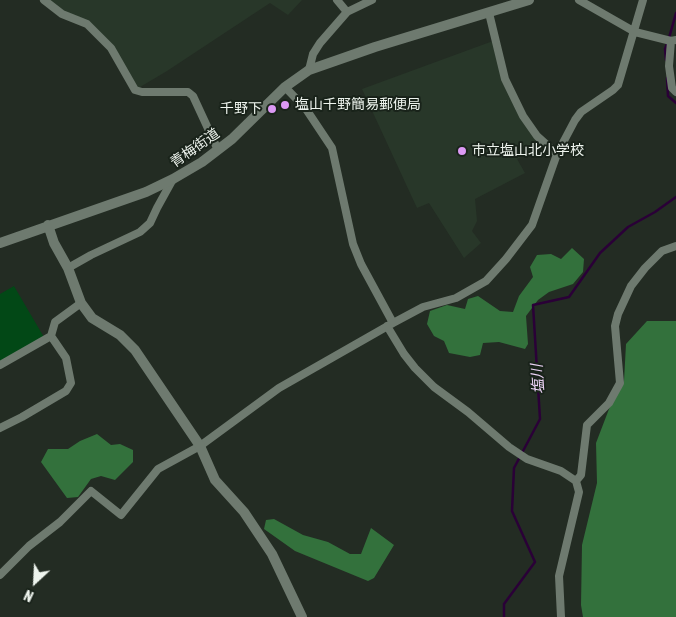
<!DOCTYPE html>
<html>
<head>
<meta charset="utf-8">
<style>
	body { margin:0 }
	#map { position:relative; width:676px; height:617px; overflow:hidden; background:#232c23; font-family:"Asap Condensed",sans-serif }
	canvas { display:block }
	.north { position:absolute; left:10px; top:557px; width:50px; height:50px; -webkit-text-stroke:4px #19231a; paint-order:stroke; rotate:205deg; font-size:14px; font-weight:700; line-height:20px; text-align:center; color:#eef4ee }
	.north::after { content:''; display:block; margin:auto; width:18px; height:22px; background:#eef4ee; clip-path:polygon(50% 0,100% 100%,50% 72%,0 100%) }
</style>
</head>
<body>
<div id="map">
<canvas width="676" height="617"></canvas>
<div class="north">N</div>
</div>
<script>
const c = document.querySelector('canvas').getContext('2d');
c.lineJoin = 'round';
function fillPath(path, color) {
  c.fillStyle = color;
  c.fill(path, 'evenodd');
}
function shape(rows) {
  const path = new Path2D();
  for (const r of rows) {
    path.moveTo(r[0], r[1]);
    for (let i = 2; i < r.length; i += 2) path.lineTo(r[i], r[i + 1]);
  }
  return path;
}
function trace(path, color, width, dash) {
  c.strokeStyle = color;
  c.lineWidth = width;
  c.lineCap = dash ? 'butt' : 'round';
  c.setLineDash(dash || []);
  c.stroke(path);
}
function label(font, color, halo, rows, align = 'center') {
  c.font = font + ' "Asap Condensed","Noto Sans JP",sans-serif';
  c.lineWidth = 4;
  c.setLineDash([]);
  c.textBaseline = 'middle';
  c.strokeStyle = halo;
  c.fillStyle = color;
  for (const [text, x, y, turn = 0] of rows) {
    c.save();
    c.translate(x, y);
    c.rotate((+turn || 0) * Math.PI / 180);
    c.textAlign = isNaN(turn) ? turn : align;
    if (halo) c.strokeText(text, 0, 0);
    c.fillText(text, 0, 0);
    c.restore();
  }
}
const built = shape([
	[44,0,302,0,288,15,270,3,167,71,135,90,111,48,87,24],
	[493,41,524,123,541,147,517,159,525,173,475,199,477,221,472,231,481,243,464,258,429,203,417,208,362,89]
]);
const green = shape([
	[14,286,45,339,0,365,0,294]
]);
const forest = shape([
	[572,248,584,259,583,272,573,284,549,292,538,300,526,316,528,344,525,349,499,342,483,343,480,355,470,357,449,353,444,341,434,336,427,324,430,311,447,305,465,309,468,299,478,296,500,311,513,312,519,296,533,277,530,267,537,255,551,254,561,259],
	[647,321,676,321,676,617,583,617,581,605,582,545,597,483,596,443,609,409,624,381,626,344],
	[97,434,111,445,120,444,133,450,133,462,115,480,101,476,91,479,78,497,67,498,41,462,48,449,68,449,80,441],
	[274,519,303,535,328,542,350,554,361,554,371,528,394,545,374,578,368,581,295,551,264,529,266,520]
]);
const stream = shape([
	[669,38,676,13],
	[666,60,665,49,667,44],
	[667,78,668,96,676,103],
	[504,617,504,604,535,562,512,511,514,468,540,419,533,305,569,297,600,253,628,227,655,212,676,197]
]);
const minor = shape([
	[44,0,62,14,87,24,111,48,135,90,142,92,188,92,193,96,218,150],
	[337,0,347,12],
	[579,0,635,32,671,41,676,40],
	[489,13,505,79,523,116,537,136,557,154],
	[671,41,669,66,672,88,676,92],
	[309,70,313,54,320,43,347,12,372,0],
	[285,87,306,109,332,148,353,244,361,264,393,323],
	[68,268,91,255,140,232,150,223,157,208,173,179],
	[387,326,404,354,415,368,434,387,468,412,509,447,527,459,561,471,576,481,579,492,559,576,561,617],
	[0,365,51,336],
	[0,428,22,417,66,391,71,383,66,358,51,336,55,322,81,303],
	[576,481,581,475,587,425,609,403,620,383,615,326,618,314,631,286,645,268,662,251,676,246],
	[0,575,29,546,60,522,91,491,121,515,158,469,200,446,279,388,393,323,423,307,456,298,486,281,506,259,532,225,557,154,575,120,581,112,613,90,618,85,643,0]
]);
const tertiary = shape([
	[48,225,54,243,68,268,81,303,92,318,120,335,135,350,200,446,215,480,244,512,272,554,302,617],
	[0,243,146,192,173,179,202,162,232,139,285,87,309,70,375,47,529,0]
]);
const markers = [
	[285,105,5,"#dc99f4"],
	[272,109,5,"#dc99f4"],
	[462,151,5,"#dc99f4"]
];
const poiNames = [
	["塩山千野簡易郵便局",295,105],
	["千野下",262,109,"right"],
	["市立塩山北小学校",472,151]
];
const streetNames = [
	["青梅街道",195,148,-35]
];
const waterNames = [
	["塩川",538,379,-94]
];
fillPath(built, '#283729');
fillPath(green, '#024816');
fillPath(forest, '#33713c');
trace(stream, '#2a0037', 2.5);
trace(minor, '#6e7a6f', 8);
trace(tertiary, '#6e7a6f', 10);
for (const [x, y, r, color] of markers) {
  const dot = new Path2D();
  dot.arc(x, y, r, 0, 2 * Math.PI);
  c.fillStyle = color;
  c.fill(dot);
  trace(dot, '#19231a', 2);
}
label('14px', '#eef4ee', '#19231a', poiNames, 'left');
label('14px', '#eef4ee', '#19231a', streetNames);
label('italic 15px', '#ecd3f6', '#19231a', waterNames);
</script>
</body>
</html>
